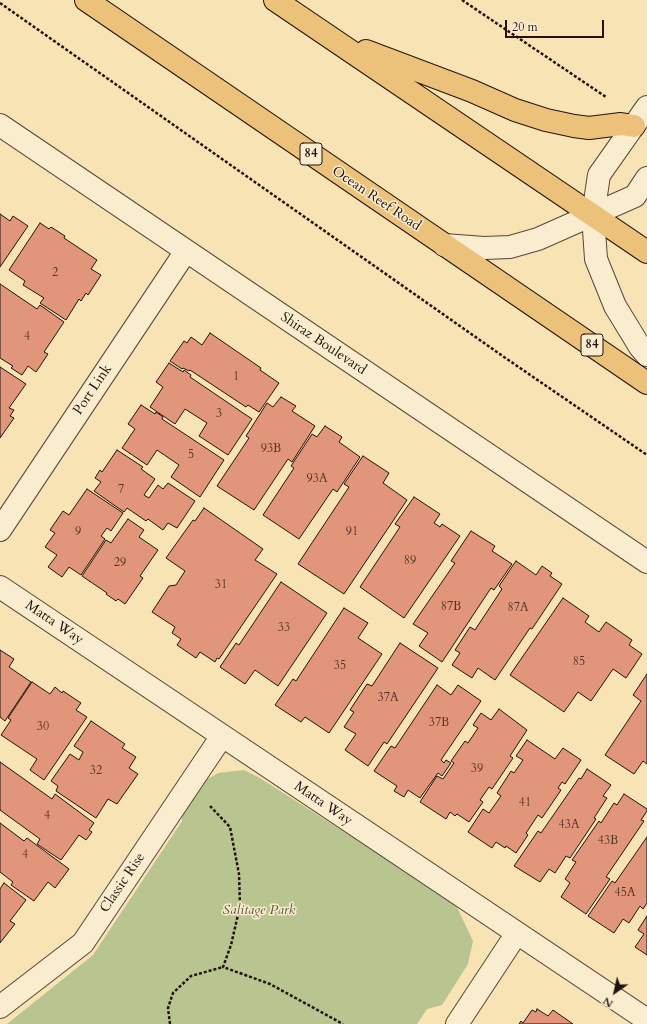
<!DOCTYPE html>
<html>
<head>
<meta charset="utf-8">
<style>
	body { margin:0 }
	#map { position:relative; width:647px; height:1024px; overflow:hidden; background:#f8e3b5; font-family:Cardo,serif }
	canvas { display:block }
	.north { position:absolute; left:595px; top:972px; width:40px; height:40px; -webkit-text-stroke:3px #faedcf; paint-order:stroke; rotate:214deg; font-size:11px; font-weight:700; line-height:16px; text-align:center; color:#23120c }
	.north::after { content:''; display:block; margin:auto; width:14px; height:18px; background:#23120c; clip-path:polygon(50% 0,100% 100%,50% 72%,0 100%) }
	.scale { position:absolute; left:505px; top:20px; width:99px; height:18px; box-sizing:border-box; border:2px solid #23120c; border-top:0; padding-left:5px; font-size:12px; line-height:14px; white-space:nowrap; color:#23120c; -webkit-text-stroke:3px #faedcf; paint-order:stroke }
</style>
</head>
<body>
<div id="map">
<canvas width="647" height="1024"></canvas>
<div class="north">N</div>
<div class="scale">20 m</div>
</div>
<script>
const c = document.querySelector('canvas').getContext('2d');
c.lineJoin = 'round';
function fillPath(path, color) {
  c.fillStyle = color;
  c.fill(path, 'evenodd');
}
function shape(rows) {
  const path = new Path2D();
  for (const r of rows) {
    path.moveTo(r[0], r[1]);
    for (let i = 2; i < r.length; i += 2) path.lineTo(r[i], r[i + 1]);
  }
  return path;
}
function trace(path, color, width, dash) {
  c.strokeStyle = color;
  c.lineWidth = width;
  c.lineCap = dash ? 'butt' : 'round';
  c.setLineDash(dash || []);
  c.stroke(path);
}
function label(font, color, halo, rows, align = 'center') {
  c.font = font + ' Cardo,serif';
  c.lineWidth = 3;
  c.setLineDash([]);
  c.textBaseline = 'middle';
  c.strokeStyle = halo;
  c.fillStyle = color;
  for (const [text, x, y, turn = 0] of rows) {
    c.save();
    c.translate(x, y);
    c.rotate((+turn || 0) * Math.PI / 180);
    c.textAlign = isNaN(turn) ? turn : align;
    if (halo) c.strokeText(text, 0, 0);
    c.fillText(text, 0, 0);
    c.restore();
  }
}
const green = shape([
	[244,770,260,778,455,903,473,941,468,964,442,1005,427,1009,417,1024,7,1024,93,955,182,821,182,806,201,783,218,773]
]);
const building = shape([
	[0,214,10,221,13,216,28,226,0,267,0,214],
	[40,223,49,229,51,227,65,236,64,238,97,260,91,269,101,275,88,295,86,293,81,301,79,299,66,320,40,303,44,298,23,285,25,281,9,270,40,223],
	[0,284,37,309,40,305,64,322,44,352,48,354,36,372,28,366,22,375,11,368,13,366,0,358,0,284],
	[210,333,261,368,260,370,279,383,259,412,248,405,246,407,190,370,189,371,183,368,182,369,170,361,184,341,187,343,191,337,202,345,210,333],
	[169,363,183,372,184,370,191,375,190,377,252,419,228,455,199,436,207,423,185,409,175,424,150,407,163,387,156,382,169,363],
	[0,367,26,384,9,408,14,410,10,416,14,418,0,438,0,367],
	[281,397,296,406,292,411,315,426,292,462,288,459,254,510,217,486,249,438,246,436,267,403,273,407,281,397],
	[141,405,155,414,156,412,163,417,162,419,224,460,200,497,171,477,179,465,157,450,147,465,122,448,135,429,128,424,141,405],
	[325,426,342,437,339,442,360,457,337,492,333,489,299,539,263,515,294,468,291,466,312,434,317,437,325,426],
	[117,450,143,467,141,469,155,479,144,495,149,498,158,485,163,489,168,483,195,501,177,528,168,523,163,530,148,519,146,521,127,508,124,512,94,491,101,482,95,478,100,470,102,472,117,450],
	[363,456,389,473,383,483,407,500,344,594,298,564,349,487,344,484,363,456],
	[87,489,123,513,111,531,107,528,101,536,105,539,81,575,69,567,62,577,48,567,57,555,45,547,55,533,50,530,63,511,69,515,87,489],
	[414,497,440,514,434,523,440,527,442,524,460,536,404,618,360,587,400,527,395,524,414,497],
	[204,508,263,549,255,560,277,574,219,659,217,658,215,662,200,652,196,658,177,645,181,639,172,633,175,627,152,612,169,586,176,585,185,571,166,558,193,520,195,521,204,508],
	[128,519,144,530,139,537,158,550,140,576,143,578,125,604,118,599,116,601,106,594,107,593,82,576,106,540,111,543,128,519],
	[471,531,495,546,492,551,512,564,494,590,491,588,442,662,419,646,428,633,413,624,455,563,451,561,471,531],
	[516,561,536,575,542,566,552,573,550,576,562,584,532,629,530,628,495,680,478,668,472,678,452,665,460,653,455,650,470,627,475,630,502,589,499,586,516,561],
	[281,582,327,613,278,686,255,670,245,684,220,667,236,643,239,645,281,582],
	[563,598,589,616,585,622,599,632,606,622,632,640,629,645,642,654,626,678,613,669,591,701,578,692,564,712,510,675,563,598],
	[344,608,368,623,358,638,382,654,329,733,305,717,301,722,275,705,293,679,296,681,344,608],
	[400,643,438,668,387,744,384,742,368,766,345,750,356,734,344,727,354,712,350,710,367,684,372,686,400,643],
	[0,650,14,659,9,667,31,682,5,721,0,717,0,650],
	[647,674,647,764,643,761,634,774,605,755,641,701,633,695,647,674],
	[32,682,50,694,55,687,62,693,63,691,81,703,76,710,87,717,44,780,30,770,37,759,1,735,11,720,8,718,32,682],
	[437,685,451,695,458,685,481,701,441,760,444,763,446,760,451,763,442,776,438,773,420,798,408,790,404,797,394,791,397,786,374,771,391,746,395,748,437,685],
	[499,709,527,730,510,756,513,758,492,789,489,787,480,800,483,802,469,822,457,814,455,816,450,812,446,819,420,802,437,776,443,779,454,763,451,761,465,741,468,743,478,728,473,725,481,713,491,720,499,709],
	[91,721,125,744,122,748,136,757,129,768,138,774,117,804,108,799,96,818,56,791,58,786,51,781,70,754,79,760,83,752,74,746,91,721],
	[527,740,555,759,563,748,581,760,565,784,562,782,558,788,561,790,542,818,538,815,526,833,528,835,516,853,506,846,505,848,496,842,492,848,468,832,483,809,489,813,501,796,497,793,511,771,514,773,523,760,516,756,527,740],
	[0,762,52,799,55,794,94,823,89,830,92,832,86,840,79,835,61,860,37,844,40,839,0,810,0,762],
	[587,769,611,785,603,796,607,798,594,818,596,819,570,858,566,856,555,873,549,869,540,882,514,866,538,831,541,833,579,778,581,779,587,769],
	[624,794,647,809,647,811,641,820,644,821,606,877,610,879,586,914,561,897,570,883,565,879,576,862,572,860,599,821,601,823,614,803,617,805,624,794],
	[0,823,24,841,27,838,69,869,55,888,48,882,34,901,11,885,13,882,0,872,0,823],
	[647,837,647,903,643,909,640,906,629,923,623,919,614,933,588,916,612,881,615,883,647,837],
	[4,883,26,900,10,921,15,924,0,943,0,889,4,883],
	[647,916,647,955,635,947,644,934,638,930,647,916],
	[537,1009,548,1016,553,1010,573,1024,519,1024,521,1021,523,1023,532,1010,536,1012,537,1009]
]);
const path = shape([
	[462,0,606,97],
	[0,3,504,357,647,455],
	[210,806,230,827,239,874,240,906,231,945,223,967,270,984,343,1024],
	[170,1024,168,1008,173,993,191,976,223,967]
]);
const street = shape([
	[647,107,599,175,593,215,596,259,615,306,640,347,647,355],
	[0,125,647,562],
	[444,245,484,248,510,247,538,239,635,196,647,178],
	[0,530,186,251],
	[0,587,647,1020],
	[0,1007,83,943,222,736],
	[457,1024,517,933]
]);
const primary = shape([
	[86,0,647,383],
	[275,0,647,252],
	[366,51,472,91,515,110,546,120,574,126,589,128,621,124,634,126]
]);
const numberNames = [
	["2",55,273],
	["4",27,337],
	["1",236,377],
	["3",219,414],
	["93B",271,449],
	["5",191,455],
	["93A",317,479],
	["7",121,490],
	["9",78,532],
	["91",352,532],
	["89",410,561],
	["29",120,563],
	["31",221,585],
	["87B",451,607],
	["87A",518,608],
	["33",284,628],
	["85",579,662],
	["35",340,666],
	["37A",388,698],
	["37B",439,723],
	["30",43,727],
	["39",477,769],
	["32",96,771],
	["41",525,803],
	["4",47,816],
	["43A",569,825],
	["43B",608,841],
	["4",25,855],
	["45A",625,893]
];
const shields = [
	[311,154,22],
	[592,345,22]
];
const shieldNames = [
	["84",311,154],
	["84",592,345]
];
const streetNames = [
	["Ocean Reef Road",376,199,34],
	["Shiraz Boulevard",323,344,34],
	["Port Link",93,390,-56],
	["Matta Way",54,623,34],
	["Matta Way",323,804,34],
	["Classic Rise",123,883,-56]
];
const parkNames = [
	["Salitage Park",259,911]
];
fillPath(green, '#b9c591');
fillPath(building, '#e1957a');
trace(building, '#23120c', 1);
trace(street, '#584636', 24);
trace(primary, '#23120c', 24);
trace(path, '#23120c', 2.5, [3, 2]);
trace(street, '#faedcf', 22);
trace(primary, '#ecc27a', 22);
label('12px', '#523328', null, numberNames);
for (const [x, y, w] of shields) {
  const box = new Path2D();
  box.roundRect(x - w / 2, y - 11, w, 22, 3);
  c.fillStyle = '#faedcf';
  c.fill(box);
  trace(box, '#23120c', 1);
}
label('bold 13px', '#23120c', null, shieldNames);
label('14px', '#23120c', '#faedcf', streetNames);
label('italic 14px', '#58513b', '#faedcf', parkNames);
</script>
</body>
</html>
